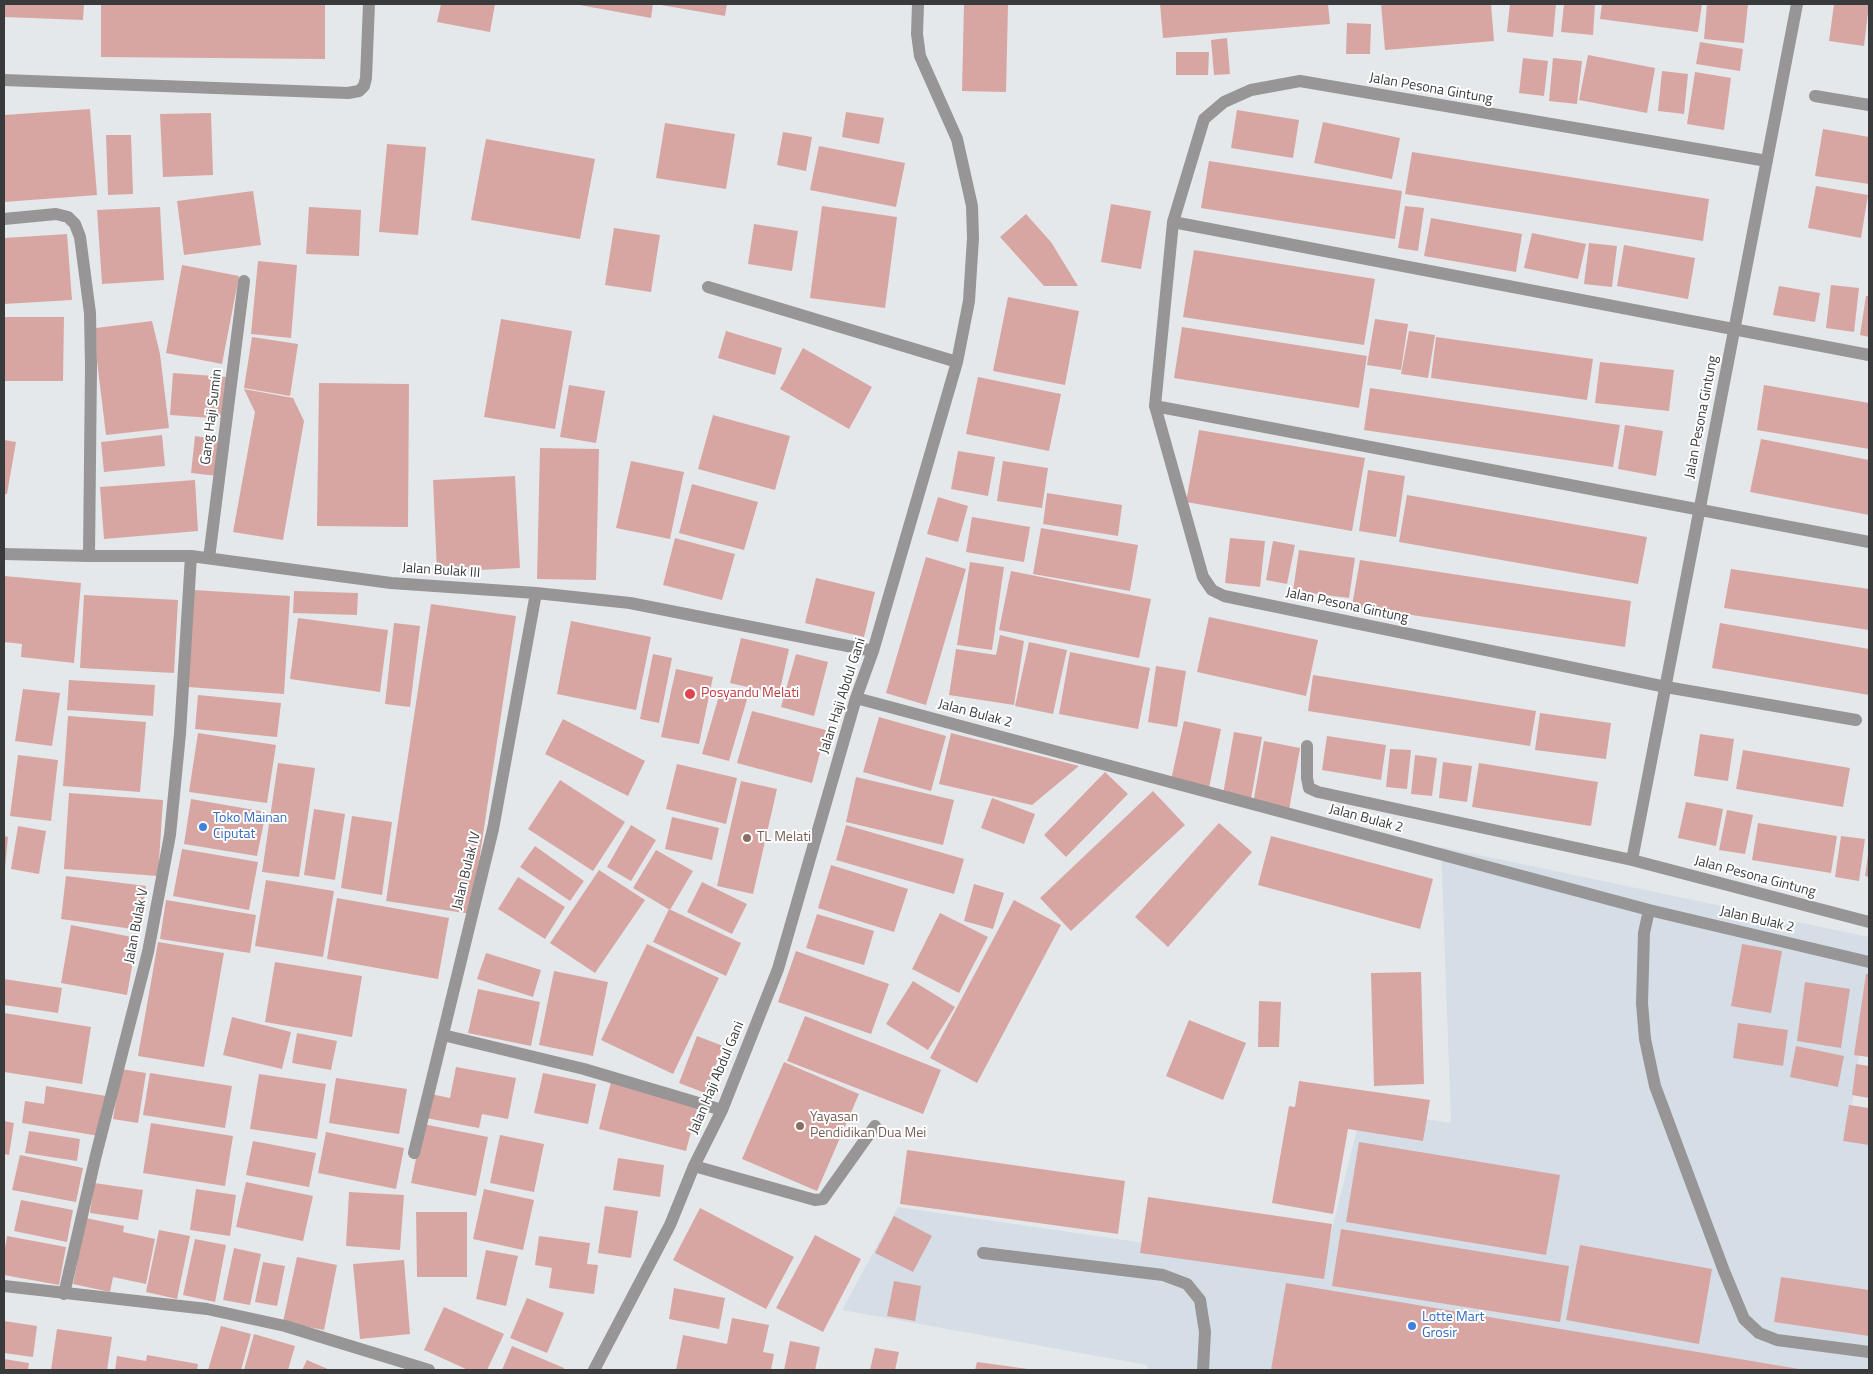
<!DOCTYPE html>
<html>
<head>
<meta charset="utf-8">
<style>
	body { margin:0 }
	#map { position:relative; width:1873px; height:1374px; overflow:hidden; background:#e5e8ea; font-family:"Titillium Web",sans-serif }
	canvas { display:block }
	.frame { position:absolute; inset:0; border:5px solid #383a3b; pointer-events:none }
</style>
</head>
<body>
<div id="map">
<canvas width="1873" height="1374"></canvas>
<div class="frame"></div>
</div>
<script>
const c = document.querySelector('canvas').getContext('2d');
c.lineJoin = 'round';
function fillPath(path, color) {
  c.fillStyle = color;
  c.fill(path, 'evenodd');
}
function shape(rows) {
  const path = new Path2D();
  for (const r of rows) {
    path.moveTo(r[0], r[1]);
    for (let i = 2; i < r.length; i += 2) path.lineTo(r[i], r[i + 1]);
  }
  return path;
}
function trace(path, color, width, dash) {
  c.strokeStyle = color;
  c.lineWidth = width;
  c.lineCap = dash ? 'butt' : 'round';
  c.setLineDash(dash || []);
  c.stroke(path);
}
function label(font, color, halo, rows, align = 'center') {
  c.font = font + ' "Titillium Web",sans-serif';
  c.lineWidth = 4;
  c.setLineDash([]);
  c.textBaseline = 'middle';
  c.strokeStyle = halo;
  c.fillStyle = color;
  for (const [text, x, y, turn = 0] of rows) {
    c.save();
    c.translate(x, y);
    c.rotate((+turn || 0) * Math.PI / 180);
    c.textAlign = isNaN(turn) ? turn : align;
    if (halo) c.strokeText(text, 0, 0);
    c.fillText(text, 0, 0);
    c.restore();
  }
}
const built = shape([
	[1441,847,1869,937,1869,987,1850,1118,1869,1125,1869,1370,1147,1370,1147,1365,842,1310,898,1207,1322,1269,1362,1109,1451,1123]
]);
const building = shape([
	[4,4,84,4,83,20,4,17],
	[101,4,325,4,325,59,101,57],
	[441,4,495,4,490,32,437,22],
	[574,4,653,4,651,18],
	[655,4,727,4,725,16],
	[964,4,1008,4,1006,92,962,91],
	[1160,4,1328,4,1330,24,1163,38],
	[1381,4,1491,4,1494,41,1385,50],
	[1510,4,1556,4,1553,37,1507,32],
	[1564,4,1595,4,1593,35,1561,32],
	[1602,4,1702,4,1698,32,1600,19],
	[1707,4,1748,4,1744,43,1704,39],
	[1834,4,1869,4,1864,46,1829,41],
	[1347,23,1371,24,1370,54,1346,54],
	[1227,38,1230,74,1214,75,1211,40],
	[1700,42,1743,49,1740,71,1696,64],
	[1176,52,1209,52,1208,75,1176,75],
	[1588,55,1655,68,1647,113,1579,100],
	[1523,58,1548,61,1544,96,1519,93],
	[1553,58,1582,61,1577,104,1549,101],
	[1662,71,1688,74,1684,114,1658,111],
	[1695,72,1731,78,1724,130,1687,124],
	[90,109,97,195,4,202,4,115],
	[1237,110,1299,120,1293,158,1231,148],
	[846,112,884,118,879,144,842,137],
	[211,113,213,175,163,177,160,114],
	[1323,122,1400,138,1392,179,1314,163],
	[665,123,735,134,726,189,656,178],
	[1823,129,1869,137,1869,184,1815,176],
	[783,132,812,137,806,171,777,165],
	[106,135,131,135,133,194,108,195],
	[486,139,595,159,580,239,471,220],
	[387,144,426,147,418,235,379,232],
	[819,146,905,163,896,207,810,190],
	[1412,152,1709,199,1703,241,1405,194],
	[1209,161,1402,191,1395,239,1201,208],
	[1816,186,1868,195,1861,238,1808,228],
	[253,191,261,245,184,255,177,201],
	[1111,204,1151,211,1141,269,1101,262],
	[822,206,897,217,885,308,810,298],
	[1405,206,1424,208,1418,251,1398,248],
	[160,207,164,280,102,284,97,210],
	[309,207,361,210,359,256,306,254],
	[1026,214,1051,242,1078,286,1044,286,1000,237],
	[1431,218,1522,234,1516,272,1424,256],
	[754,224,798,231,792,271,748,264],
	[614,228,660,235,651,292,605,285],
	[1532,233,1586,244,1578,279,1524,268],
	[67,234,72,300,4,304,4,238],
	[1589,243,1617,246,1612,287,1584,284],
	[1624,245,1695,258,1688,299,1617,286],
	[1194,250,1375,279,1364,345,1183,317],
	[258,261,297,265,291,338,251,334],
	[182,265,239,276,222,364,166,353],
	[1831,285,1859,288,1854,332,1826,328],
	[1779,286,1820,293,1815,322,1773,315],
	[1866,296,1869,296,1869,337,1860,335],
	[1008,297,1079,311,1065,385,993,371],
	[4,317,64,317,63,381,4,381],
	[501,319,572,331,555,429,484,417],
	[1375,319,1408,324,1401,370,1367,365],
	[152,321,160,354,169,428,106,435,97,361,96,328],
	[1182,327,1367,356,1359,408,1174,378],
	[726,331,782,348,775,375,718,358],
	[1409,331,1435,335,1428,378,1401,374],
	[252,337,298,344,290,396,244,388],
	[1436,337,1593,359,1587,400,1431,378],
	[803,348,872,387,849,429,780,389],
	[1600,362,1674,370,1669,411,1595,403],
	[173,373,228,377,225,419,170,415],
	[978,377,1061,394,1049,451,966,434],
	[319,383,409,384,408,527,317,526],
	[569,385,605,391,596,443,560,437],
	[1764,385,1869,403,1869,449,1757,430],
	[1370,388,1620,425,1613,467,1364,430],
	[244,389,293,398,304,421,283,540,233,532,255,412],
	[713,415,790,436,775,490,698,469],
	[1625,425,1663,431,1656,476,1618,469],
	[1199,430,1365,458,1352,531,1186,502],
	[162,435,165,466,104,472,101,442],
	[195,436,223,440,218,476,191,473],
	[1761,439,1869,460,1869,515,1750,492],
	[4,440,16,442,7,494,4,494],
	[540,448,599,449,596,580,537,579],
	[958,451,995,457,988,496,951,489],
	[631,461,684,472,670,539,616,528],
	[1003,461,1048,468,1042,508,997,501],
	[1368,470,1405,476,1396,537,1359,531],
	[515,476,520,568,437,572,433,480],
	[195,480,198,531,104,539,100,487],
	[692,484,758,502,744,550,679,533],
	[1047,493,1122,505,1118,536,1043,524],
	[1407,495,1647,537,1638,584,1399,542],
	[938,497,968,506,958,542,927,534],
	[972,517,1030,527,1024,562,966,552],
	[1041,528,1138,545,1130,591,1033,574],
	[675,538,735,554,722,600,663,585],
	[1230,538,1265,541,1260,587,1225,583],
	[1273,541,1295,545,1287,584,1266,580],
	[1299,550,1355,558,1349,598,1293,591],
	[926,557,966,569,926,705,886,693],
	[1360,560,1631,601,1625,647,1352,606],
	[970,562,1004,567,992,650,957,645],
	[1731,569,1869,589,1869,630,1724,608],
	[1011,571,1151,599,1139,658,999,630],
	[4,576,81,583,74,663,21,657,22,644,4,642],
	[816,578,875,592,864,637,805,623],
	[194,590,290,596,284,694,188,687],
	[294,591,358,593,357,615,293,613],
	[84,595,178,600,174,673,80,668],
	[431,604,516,616,471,914,386,901],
	[1209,617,1318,640,1306,696,1197,672],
	[298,618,388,630,380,692,290,679],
	[571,621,651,637,636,710,557,694],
	[394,623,420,626,410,707,385,704],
	[1720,623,1869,649,1869,695,1712,668],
	[1000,635,1024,641,1014,705,949,695,956,649,996,655],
	[741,638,789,649,779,694,730,683],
	[1029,642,1067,650,1053,714,1015,706],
	[1070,652,1150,668,1138,729,1059,714],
	[653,654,672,658,659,723,640,719],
	[796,654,828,662,814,716,781,707],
	[1156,666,1186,671,1177,727,1148,722],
	[676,669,713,677,699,744,661,737],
	[1313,675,1536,711,1530,746,1308,711],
	[69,680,155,685,153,716,67,710],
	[23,689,60,693,52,746,15,741],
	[721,689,748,696,729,761,702,754],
	[198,695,281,703,277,737,195,729],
	[752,711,826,730,812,783,737,763],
	[1540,713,1611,723,1606,759,1535,750],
	[68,716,146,722,140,792,63,786],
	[879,717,946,736,931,791,863,772],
	[563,719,645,761,628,796,545,754],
	[1184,721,1221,729,1209,788,1171,780],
	[1234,732,1262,737,1251,799,1223,794],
	[198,733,276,745,267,803,189,792],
	[951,733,990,743,1079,766,1032,805,939,784],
	[1700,734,1734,739,1728,781,1694,776],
	[1327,736,1386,745,1381,780,1322,770],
	[1264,741,1300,748,1289,810,1253,804],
	[1390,749,1411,750,1407,789,1386,787],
	[1743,750,1850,768,1843,807,1736,789],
	[18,755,58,760,51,821,10,816],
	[1415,755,1437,758,1432,796,1411,794],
	[1443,762,1472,766,1467,802,1439,798],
	[278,763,315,768,299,877,262,872],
	[1479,763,1598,782,1591,826,1472,807],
	[677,764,737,778,726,824,666,809],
	[1105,772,1128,794,1066,857,1044,835],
	[856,777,954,800,943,845,846,822],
	[560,780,625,822,593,871,528,829],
	[741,781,777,789,753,894,717,886],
	[1153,791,1185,825,1071,931,1040,898],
	[69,793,163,800,158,876,64,869],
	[992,798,1035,814,1024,844,981,828],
	[191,799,266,812,257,856,184,844],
	[1686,802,1723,809,1716,846,1678,838],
	[314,809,345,814,335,880,304,875],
	[1727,810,1753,815,1745,854,1719,850],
	[352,816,392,822,382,895,341,888],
	[672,817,719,828,712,860,665,849],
	[1219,823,1252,852,1168,947,1135,917],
	[1758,823,1837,836,1831,873,1752,860],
	[631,825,656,840,631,881,607,867],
	[846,825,964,859,954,894,836,860],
	[18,826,46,831,39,874,11,869],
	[4,836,8,837,5,868,4,868],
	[1271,836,1433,879,1420,929,1258,885],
	[1841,836,1865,839,1859,881,1835,877],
	[535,846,584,881,570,901,520,867],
	[182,849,258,862,249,910,173,896],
	[656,850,693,871,670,910,633,888],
	[1868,855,1869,855,1869,877,1865,876],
	[831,865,908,889,894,932,818,908],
	[599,870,645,900,595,973,550,943],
	[66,876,146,886,140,930,61,919],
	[518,877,565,907,545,939,498,909],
	[266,880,334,891,323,957,255,946],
	[702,882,747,904,732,934,687,912],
	[974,884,1004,893,993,929,964,921],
	[337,898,449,918,438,979,327,959],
	[166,900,256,915,250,953,160,939],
	[1014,900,1061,925,977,1083,930,1058],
	[669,909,741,943,726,976,653,942],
	[940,913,988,937,959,993,912,969],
	[817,914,874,931,864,965,806,948],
	[71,925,137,938,127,995,61,983],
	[158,942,224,953,204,1067,138,1056],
	[647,944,719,978,673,1074,601,1040],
	[1742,944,1782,951,1771,1013,1731,1006],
	[796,951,889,984,871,1034,778,1002],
	[486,953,541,970,533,997,477,979],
	[275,962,362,976,352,1037,265,1022],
	[554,971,608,982,593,1056,539,1045],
	[1421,972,1424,1084,1374,1086,1371,973],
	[1866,974,1869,974,1869,1057,1854,1055],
	[4,979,62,988,58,1013,4,1005],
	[913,981,955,1007,928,1050,886,1024],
	[1805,982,1850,989,1841,1048,1797,1041],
	[478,989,540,1002,531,1046,468,1033],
	[1259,1001,1281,1002,1279,1047,1258,1047],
	[4,1013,91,1027,82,1084,4,1072],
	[805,1016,941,1070,923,1114,787,1061],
	[232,1017,291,1032,282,1069,223,1055],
	[1189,1020,1246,1043,1223,1100,1166,1076],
	[1738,1023,1788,1030,1783,1066,1733,1058],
	[297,1033,337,1041,331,1070,292,1063],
	[697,1036,723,1046,705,1093,679,1083],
	[1796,1046,1844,1056,1838,1087,1790,1077],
	[784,1062,859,1094,817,1191,742,1159],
	[1856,1064,1869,1066,1869,1098,1852,1095],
	[456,1067,516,1078,508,1119,482,1114,479,1128,426,1118,431,1094,450,1098],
	[121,1069,146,1073,138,1123,113,1119],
	[150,1073,232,1086,225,1128,143,1115],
	[543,1073,596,1084,588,1124,534,1113],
	[259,1074,326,1084,317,1139,250,1129],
	[336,1078,407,1089,399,1134,329,1123],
	[1299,1081,1430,1100,1423,1141,1348,1129,1333,1214,1272,1203,1289,1106,1295,1107],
	[611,1082,698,1105,686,1151,599,1129],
	[46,1086,106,1096,99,1136,22,1123,25,1101,44,1104],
	[1849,1105,1869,1108,1869,1145,1843,1141],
	[4,1121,14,1123,9,1155,4,1154],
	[151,1123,233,1136,225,1186,143,1173],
	[423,1124,488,1137,476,1196,411,1183],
	[29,1131,80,1139,77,1161,25,1153],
	[326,1132,404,1148,396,1189,318,1173],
	[500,1135,544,1144,534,1192,490,1183],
	[253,1141,316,1153,309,1187,246,1175],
	[1359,1142,1560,1175,1546,1255,1346,1222],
	[907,1150,1125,1181,1118,1234,900,1204],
	[20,1155,83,1168,76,1202,12,1190],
	[618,1158,664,1165,660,1197,613,1190],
	[246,1182,313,1196,303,1241,236,1227],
	[94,1183,143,1190,138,1220,90,1213],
	[196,1189,236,1195,230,1236,190,1230],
	[484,1189,534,1200,523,1250,473,1239],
	[349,1192,404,1195,400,1250,346,1246],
	[1148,1197,1332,1224,1324,1279,1140,1253],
	[21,1200,73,1210,67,1242,14,1231],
	[605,1206,638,1211,631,1258,598,1253],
	[700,1208,794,1257,766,1309,673,1260],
	[416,1212,467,1212,467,1277,417,1277],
	[894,1216,932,1236,913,1272,875,1253],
	[86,1218,124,1226,123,1232,155,1239,146,1284,113,1277,110,1292,73,1284],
	[1341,1229,1569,1266,1560,1322,1332,1286],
	[159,1230,190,1236,177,1299,146,1292],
	[815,1235,861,1259,823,1332,776,1308],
	[7,1236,66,1247,59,1285,4,1275,4,1254],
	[539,1236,590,1243,587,1264,598,1265,594,1294,549,1288,552,1268,535,1265],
	[195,1239,226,1245,215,1302,183,1295],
	[1580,1245,1712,1269,1699,1344,1566,1320],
	[234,1248,261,1254,250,1305,223,1300],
	[486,1250,518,1256,506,1306,476,1299],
	[297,1257,337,1265,324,1330,283,1322],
	[404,1260,410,1334,360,1339,353,1264],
	[263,1262,285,1266,277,1306,255,1302],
	[1781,1277,1869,1290,1869,1336,1774,1322],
	[894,1281,921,1286,915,1321,887,1316],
	[1286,1283,1799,1369,1798,1370,1271,1370],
	[674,1288,725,1298,719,1329,669,1319],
	[527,1298,564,1313,547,1353,510,1338],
	[444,1307,504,1334,487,1370,468,1370,424,1350],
	[732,1318,769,1325,763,1352,774,1354,771,1370,676,1370,683,1335,727,1344],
	[4,1321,37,1326,33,1357,4,1353],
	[221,1326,251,1334,241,1370,208,1370],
	[57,1329,112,1337,107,1370,51,1370],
	[254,1334,295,1346,288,1370,244,1370],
	[790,1341,820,1347,815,1370,784,1370],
	[512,1346,564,1368,563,1370,502,1370],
	[875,1348,899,1352,895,1370,870,1370],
	[147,1355,198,1364,197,1370,115,1370,117,1356,146,1361],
	[4,1359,29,1363,28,1370,4,1370],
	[307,1360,330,1370,302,1370],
	[977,1362,1028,1369,1028,1370,975,1370]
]);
const minor = shape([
	[4,80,348,93,359,91,364,86,366,78,369,4],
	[1815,96,1869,105],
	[1767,161,1300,81,1251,90,1224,102,1204,119,1173,222,1155,406,1203,577,1212,590,1224,596,1666,687,1856,720],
	[4,219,56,214,68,217,75,224,80,237,90,313,91,366,89,556],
	[1173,222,1869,355],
	[708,287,957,362],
	[1155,406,1869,542],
	[4,554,89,556,191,556,391,583,536,593,630,603,873,651],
	[209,558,244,281],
	[856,698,1649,910,1869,962],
	[1307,746,1307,778,1309,788,1318,792,1632,860,1869,922],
	[1632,860,1797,4],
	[1649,910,1644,933,1642,1003,1645,1039,1655,1086,1724,1271,1744,1319,1759,1333,1777,1340,1869,1352],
	[443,1035,584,1069,722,1110],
	[414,1153,493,829,536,593],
	[694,1166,815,1200,823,1199,875,1126],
	[983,1253,1163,1275,1187,1284,1200,1300,1205,1332,1203,1370],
	[4,1286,207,1309,285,1326,429,1370],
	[64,1294,96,1155,148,952,170,835,180,734,191,556],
	[594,1370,670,1225,694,1166,722,1110,778,969,856,698,873,651,957,362,969,301,973,238,972,206,957,139,920,56,917,34,918,4]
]);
const markers = [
	[690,694,6,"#e0444e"],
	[203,827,5,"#3f7fe0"],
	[747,838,5,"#8d6e63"],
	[800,1126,5,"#8d6e63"],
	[1412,1326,5,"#3f7fe0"]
];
const streetNames = [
	["Jalan Pesona Gintung",1431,89,10],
	["Gang Haji Sumin",212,417,-83],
	["Jalan Pesona Gintung",1702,417,-79],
	["Jalan Bulak III",441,571,4],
	["Jalan Pesona Gintung",1347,606,12],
	["Jalan Haji Abdul Gani",843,696,-72],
	["Jalan Bulak 2",975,714,15],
	["Jalan Bulak 2",1366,819,15],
	["Jalan Bulak IV",467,871,-76],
	["Jalan Pesona Gintung",1755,877,15],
	["Jalan Bulak 2",1757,920,13],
	["Jalan Bulak V",137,926,-79],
	["Jalan Haji Abdul Gani",717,1078,-67]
];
const healthNames = [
	["Posyandu Melati",701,694]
];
const shopNames = [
	["Toko Mainan",213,819],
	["Ciputat",213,835],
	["Lotte Mart",1422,1318],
	["Grosir",1422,1334]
];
const educationNames = [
	["TL Melati",757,838],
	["Yayasan",810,1118],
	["Pendidikan Dua Mei",810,1134]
];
fillPath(built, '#d5dee6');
fillPath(building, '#d7a6a3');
trace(minor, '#979595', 12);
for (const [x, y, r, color] of markers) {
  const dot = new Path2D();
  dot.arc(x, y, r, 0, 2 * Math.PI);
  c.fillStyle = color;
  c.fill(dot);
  trace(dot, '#fff', 2);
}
label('14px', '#383a3b', '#fff', streetNames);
label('14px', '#be3a42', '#fff', healthNames, 'left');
label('14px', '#366cbe', '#fff', shopNames, 'left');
label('14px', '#785e54', '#fff', educationNames, 'left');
</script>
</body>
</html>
